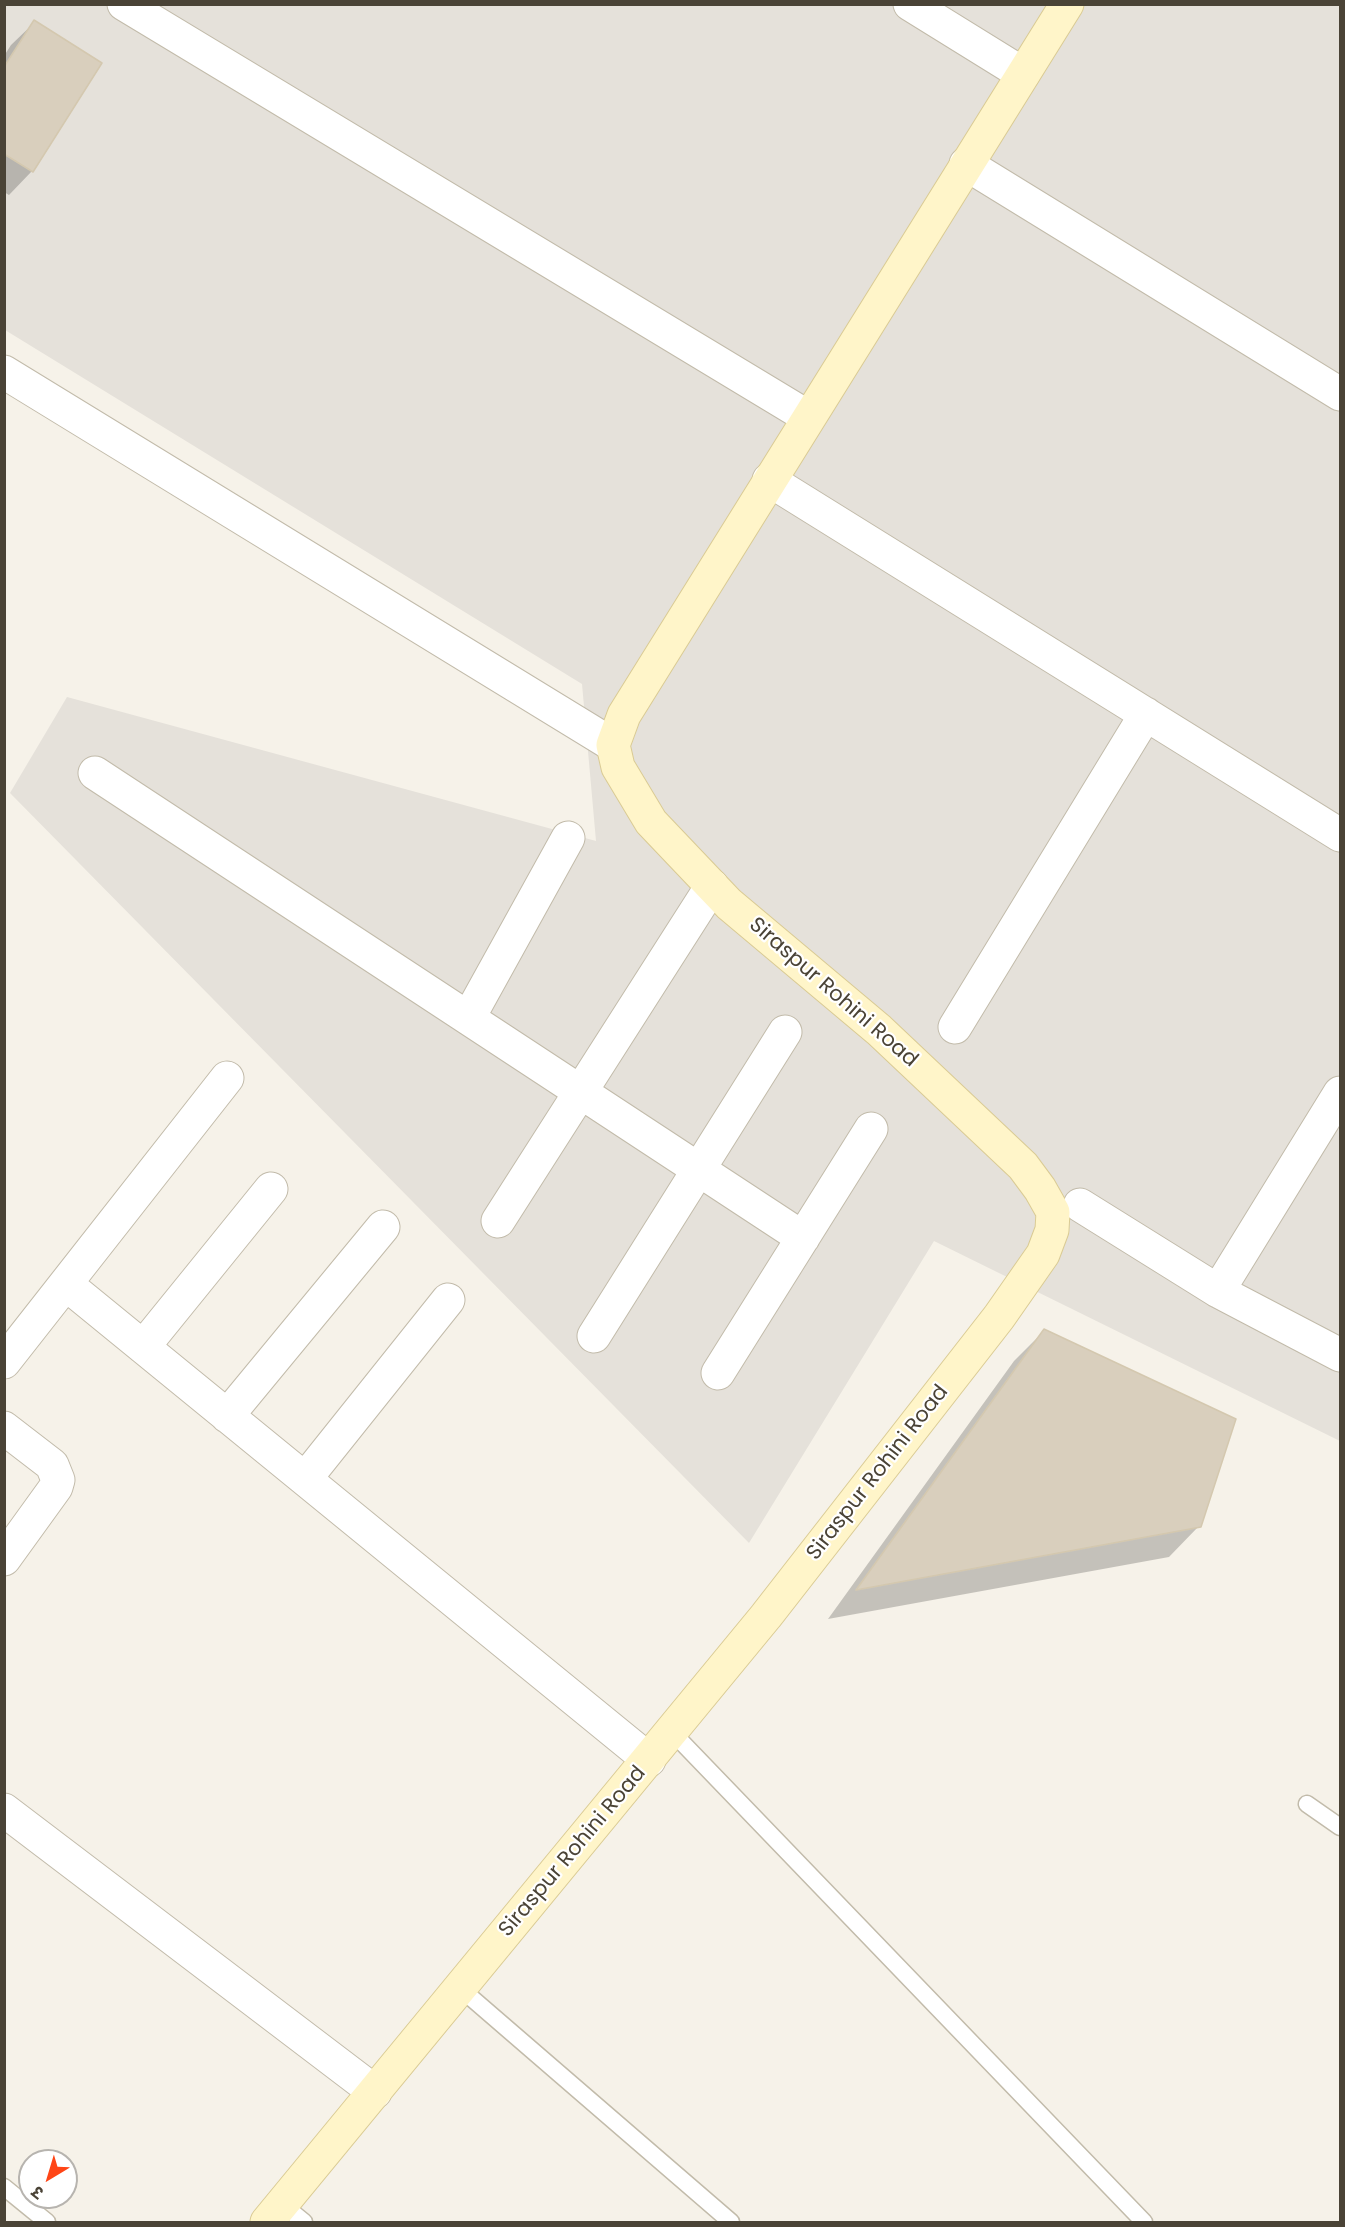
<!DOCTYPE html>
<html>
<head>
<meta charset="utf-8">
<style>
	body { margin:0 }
	#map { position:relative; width:1345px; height:2227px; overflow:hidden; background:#f6f2e9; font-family:Poppins,"Noto Sans Devanagari",sans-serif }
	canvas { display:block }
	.frame { position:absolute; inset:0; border:6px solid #4a4336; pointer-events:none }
	.north { position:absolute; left:18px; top:2149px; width:60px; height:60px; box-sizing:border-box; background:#fff; border:2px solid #b7b4af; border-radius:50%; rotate:218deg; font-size:16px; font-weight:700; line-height:24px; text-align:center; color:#4a4336 }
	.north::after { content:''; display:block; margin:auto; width:21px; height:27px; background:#ff4516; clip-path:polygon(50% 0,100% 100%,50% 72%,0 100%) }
</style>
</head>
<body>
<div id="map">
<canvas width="1345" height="2227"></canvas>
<div class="frame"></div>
<div class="north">उ</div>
</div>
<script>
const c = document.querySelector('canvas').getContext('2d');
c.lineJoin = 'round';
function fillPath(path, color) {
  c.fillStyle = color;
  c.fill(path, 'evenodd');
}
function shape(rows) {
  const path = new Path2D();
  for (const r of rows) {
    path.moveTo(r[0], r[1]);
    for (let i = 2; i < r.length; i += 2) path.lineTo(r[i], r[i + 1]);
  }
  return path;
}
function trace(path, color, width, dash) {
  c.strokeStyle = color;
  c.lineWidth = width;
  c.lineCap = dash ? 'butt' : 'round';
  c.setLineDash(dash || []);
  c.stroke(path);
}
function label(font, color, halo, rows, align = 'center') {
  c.font = font + ' Poppins,sans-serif';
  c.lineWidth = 4.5;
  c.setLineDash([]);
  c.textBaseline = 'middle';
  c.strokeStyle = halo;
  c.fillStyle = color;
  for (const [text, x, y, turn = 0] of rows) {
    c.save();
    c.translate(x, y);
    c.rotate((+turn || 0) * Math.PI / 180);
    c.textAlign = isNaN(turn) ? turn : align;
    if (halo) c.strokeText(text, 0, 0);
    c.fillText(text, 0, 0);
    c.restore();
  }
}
const industrial = shape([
	[4,5,1340,5,1340,1441,934,1241,749,1543,10,793,67,697,596,841,582,684,5,330]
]);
const shadow = shape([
	[35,22,32,171,9,195,4,192,4,56,11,45],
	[1044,1331,1199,1526,1169,1557,828,1619,1014,1361]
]);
const building = shape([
	[34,20,102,63,33,172,4,154,4,67,34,20],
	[1044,1329,1236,1419,1201,1527,856,1590,1044,1329]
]);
const lane = shape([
	[672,1732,1144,2222],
	[1307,1804,1340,1827],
	[460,1988,731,2222],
	[4,2187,47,2222],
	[282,2204,304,2222]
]);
const street = shape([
	[124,4,808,417],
	[910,4,1023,74],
	[966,164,1340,394],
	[4,372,613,745],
	[769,480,1340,835],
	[95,773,803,1238],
	[469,1017,568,838],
	[955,1027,1146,714],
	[1080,1205,1218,1291,1340,1355],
	[498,1221,712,886],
	[66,1284,649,1760],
	[1218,1291,1340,1093],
	[594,1336,785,1032],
	[143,1347,271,1189],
	[4,1362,227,1078],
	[718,1373,871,1129],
	[227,1416,383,1227],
	[4,1428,52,1465,58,1480,56,1487,4,1559],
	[305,1479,448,1300],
	[4,1810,375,2092]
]);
const secondary = shape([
	[267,2222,766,1616,999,1317,1043,1254,1052,1230,1053,1212,1040,1189,1023,1166,879,1030,729,904,651,822,618,767,613,745,624,715,1067,4]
]);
const streetNames = [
	["Siraspur Rohini Road",833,993,41],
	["Siraspur Rohini Road",878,1473,-52],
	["Siraspur Rohini Road",573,1852,-50]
];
fillPath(industrial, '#e5e1da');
fillPath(shadow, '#0003');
fillPath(building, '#d9cfbd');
trace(building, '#d4c8af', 1.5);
trace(lane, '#c2bbaa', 19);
trace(street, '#c2bbaa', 35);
trace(secondary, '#dacb94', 35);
trace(lane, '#fff', 16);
trace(street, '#fff', 33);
trace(secondary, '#fff5c9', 33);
label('21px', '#4a4336', '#fff', streetNames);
</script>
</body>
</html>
